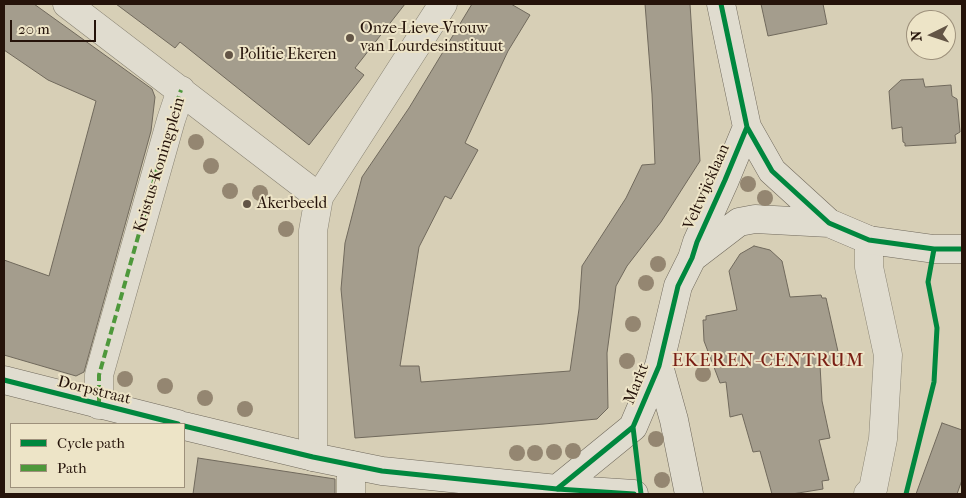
<!DOCTYPE html>
<html>
<head>
<meta charset="utf-8">
<style>
	body { margin:0 }
	#map { position:relative; width:966px; height:498px; overflow:hidden; background:#d7cfb6; font-family:"IM FELL French Canon",serif }
	canvas { display:block }
	.frame { position:absolute; inset:0; border:5px solid #25130a; pointer-events:none }
	.legend { position:absolute; left:10px; top:423px; width:175px; height:65px; box-sizing:border-box; background:#ede4c7; border:1px solid #9d907b; margin:0; padding:6px 9px; list-style:none; font-size:15px; color:#25130a }
	.legend li { display:flex; align-items:center; gap:10px; height:25px }
	.legend b { width:25px; border:1px solid #9d907b }
	.north { position:absolute; left:906px; top:10px; width:50px; height:50px; box-sizing:border-box; background:#ede4c7; border:1px solid #9d907b; border-radius:50%; rotate:266deg; font-size:14px; font-weight:700; line-height:20px; text-align:center; color:#25130a }
	.north::after { content:''; display:block; margin:auto; width:18px; height:22px; background:#635546; clip-path:polygon(50% 0,100% 100%,50% 72%,0 100%) }
	.scale { position:absolute; left:10px; top:20px; width:86px; height:22px; box-sizing:border-box; border:2px solid #25130a; border-top:0; padding-left:6px; font-size:15px; line-height:18px; white-space:nowrap; color:#25130a; -webkit-text-stroke:4px #ede4c7; paint-order:stroke }
</style>
</head>
<body>
<div id="map">
<canvas width="966" height="498"></canvas>
<div class="frame"></div>
<ul class="legend">
<li><b style="height:6px;background:#00873e"></b>Cycle path</li>
<li><b style="height:6px;background:#4e983b"></b>Path</li>
</ul>
<div class="north">N</div>
<div class="scale">20 m</div>
</div>
<script>
const c = document.querySelector('canvas').getContext('2d');
c.lineJoin = 'round';
function fillPath(path, color) {
  c.fillStyle = color;
  c.fill(path, 'evenodd');
}
function shape(rows) {
  const path = new Path2D();
  for (const r of rows) {
    path.moveTo(r[0], r[1]);
    for (let i = 2; i < r.length; i += 2) path.lineTo(r[i], r[i + 1]);
  }
  return path;
}
function trace(path, color, width, dash) {
  c.strokeStyle = color;
  c.lineWidth = width;
  c.lineCap = dash ? 'butt' : 'round';
  c.setLineDash(dash || []);
  c.stroke(path);
}
function label(font, color, halo, rows, align = 'center') {
  c.font = font + ' "IM FELL French Canon",serif';
  c.lineWidth = 4;
  c.setLineDash([]);
  c.textBaseline = 'middle';
  c.strokeStyle = halo;
  c.fillStyle = color;
  for (const [text, x, y, turn = 0] of rows) {
    c.save();
    c.translate(x, y);
    c.rotate((+turn || 0) * Math.PI / 180);
    c.textAlign = isNaN(turn) ? turn : align;
    if (halo) c.strokeText(text, 0, 0);
    c.fillText(text, 0, 0);
    c.restore();
  }
}
const building = shape([
	[4,4,34,4,152,89,155,97,151,131,135,189,84,372,76,376,4,355,4,260,49,276,96,101,48,80,4,50,4,4],
	[116,4,405,4,355,68,364,75,309,145,180,42,175,48,116,4],
	[472,4,511,4,530,15,508,51,465,143,478,150,451,199,445,196,419,247,400,366,419,366,421,382,570,371,579,309,582,266,626,198,642,165,655,164,652,94,645,4,690,4,700,161,661,222,627,266,616,286,607,353,608,408,597,419,544,424,355,438,341,289,345,243,362,177,409,108,472,4],
	[761,4,823,4,827,24,768,36,761,4],
	[923,79,925,87,951,85,952,96,957,99,960,132,955,135,956,143,905,146,905,143,903,142,902,127,892,129,889,91,901,80,923,79],
	[754,246,770,250,782,261,790,297,821,295,822,298,826,298,839,356,834,357,835,363,820,365,822,401,830,438,819,440,829,480,822,481,823,489,792,494,772,494,760,451,753,452,742,414,730,417,726,382,720,383,704,341,703,320,706,320,706,316,737,310,729,271,740,254,754,246],
	[942,423,962,430,962,480,957,494,916,494,942,423],
	[198,458,335,479,335,494,193,494,198,458]
]);
const street = shape([
	[67,4,319,197],
	[99,405,99,375,171,120,181,90],
	[313,457,313,231,319,197,443,4],
	[351,494,351,465],
	[868,494,873,489,883,439,888,355,869,267,869,240]
]);
const secondary = shape([
	[721,4,747,127,772,171,829,223],
	[692,258,697,242,725,180,747,127],
	[659,366,674,420,689,494],
	[4,380,178,424],
	[184,426,313,457,382,471,557,489,634,494],
	[557,489,633,427,659,366,678,286,692,258,739,222,755,219,829,223,869,240,934,249,962,249]
]);
const quiet = shape([
	[99,405,99,375,171,120,181,90]
]);
const cycleway = shape([
	[721,4,747,127,772,171,829,223,869,240,934,249,962,249],
	[4,380,178,424],
	[184,426,313,457,382,471,557,489,634,494],
	[633,427,641,494],
	[557,489,633,427,659,366,678,286,692,258,697,242,725,180,747,127],
	[906,494,934,382,937,328,928,282,934,249]
]);
const trees = [
	[196,142],
	[211,166],
	[748,184],
	[230,191],
	[260,193],
	[765,198],
	[286,229],
	[658,264],
	[646,283],
	[633,324],
	[627,361],
	[703,374],
	[125,379],
	[165,386],
	[205,398],
	[245,409],
	[656,439],
	[573,451],
	[554,452],
	[517,453],
	[535,453],
	[662,480]
];
const markers = [
	[350,38,5,"#635546"],
	[229,55,5,"#635546"],
	[247,204,5,"#635546"]
];
const poiNames = [
	["Onze-Lieve-Vrouw",360,29],
	["van Lourdesinstituut",360,47],
	["Politie Ekeren",239,55],
	["Akerbeeld",257,204]
];
const streetNames = [
	["Kristus-Koningplein",160,165,-73],
	["Veltwijcklaan",707,187,-66],
	["Markt",637,384,-68],
	["Dorpstraat",94,391,14]
];
const quarterNames = [
	["EKEREN-CENTRUM",768,361]
];
fillPath(building, '#a49d8d');
trace(building, '#70695c', 1);
trace(street, '#898373', 29);
trace(secondary, '#70695c', 29);
trace(street, '#e0dccf', 28);
trace(secondary, '#e0dccf', 28);
trace(quiet, '#4e983b', 4, [8, 4]);
trace(cycleway, '#00873e', 5);
c.fillStyle = '#948671';
for (const [x, y] of trees) {
  c.beginPath();
  c.arc(x, y, 8, 0, 2 * Math.PI);
  c.fill();
}
for (const [x, y, r, color] of markers) {
  const dot = new Path2D();
  dot.arc(x, y, r, 0, 2 * Math.PI);
  c.fillStyle = color;
  c.fill(dot);
  trace(dot, '#ede4c7', 2);
}
label('16px', '#25130a', '#ede4c7', poiNames, 'left');
label('16px', '#25130a', '#ede4c7', streetNames);
c.letterSpacing = '1px';
label('19px', '#7a1f14', '#ede4c7', quarterNames);
c.letterSpacing = '0px';
</script>
</body>
</html>
